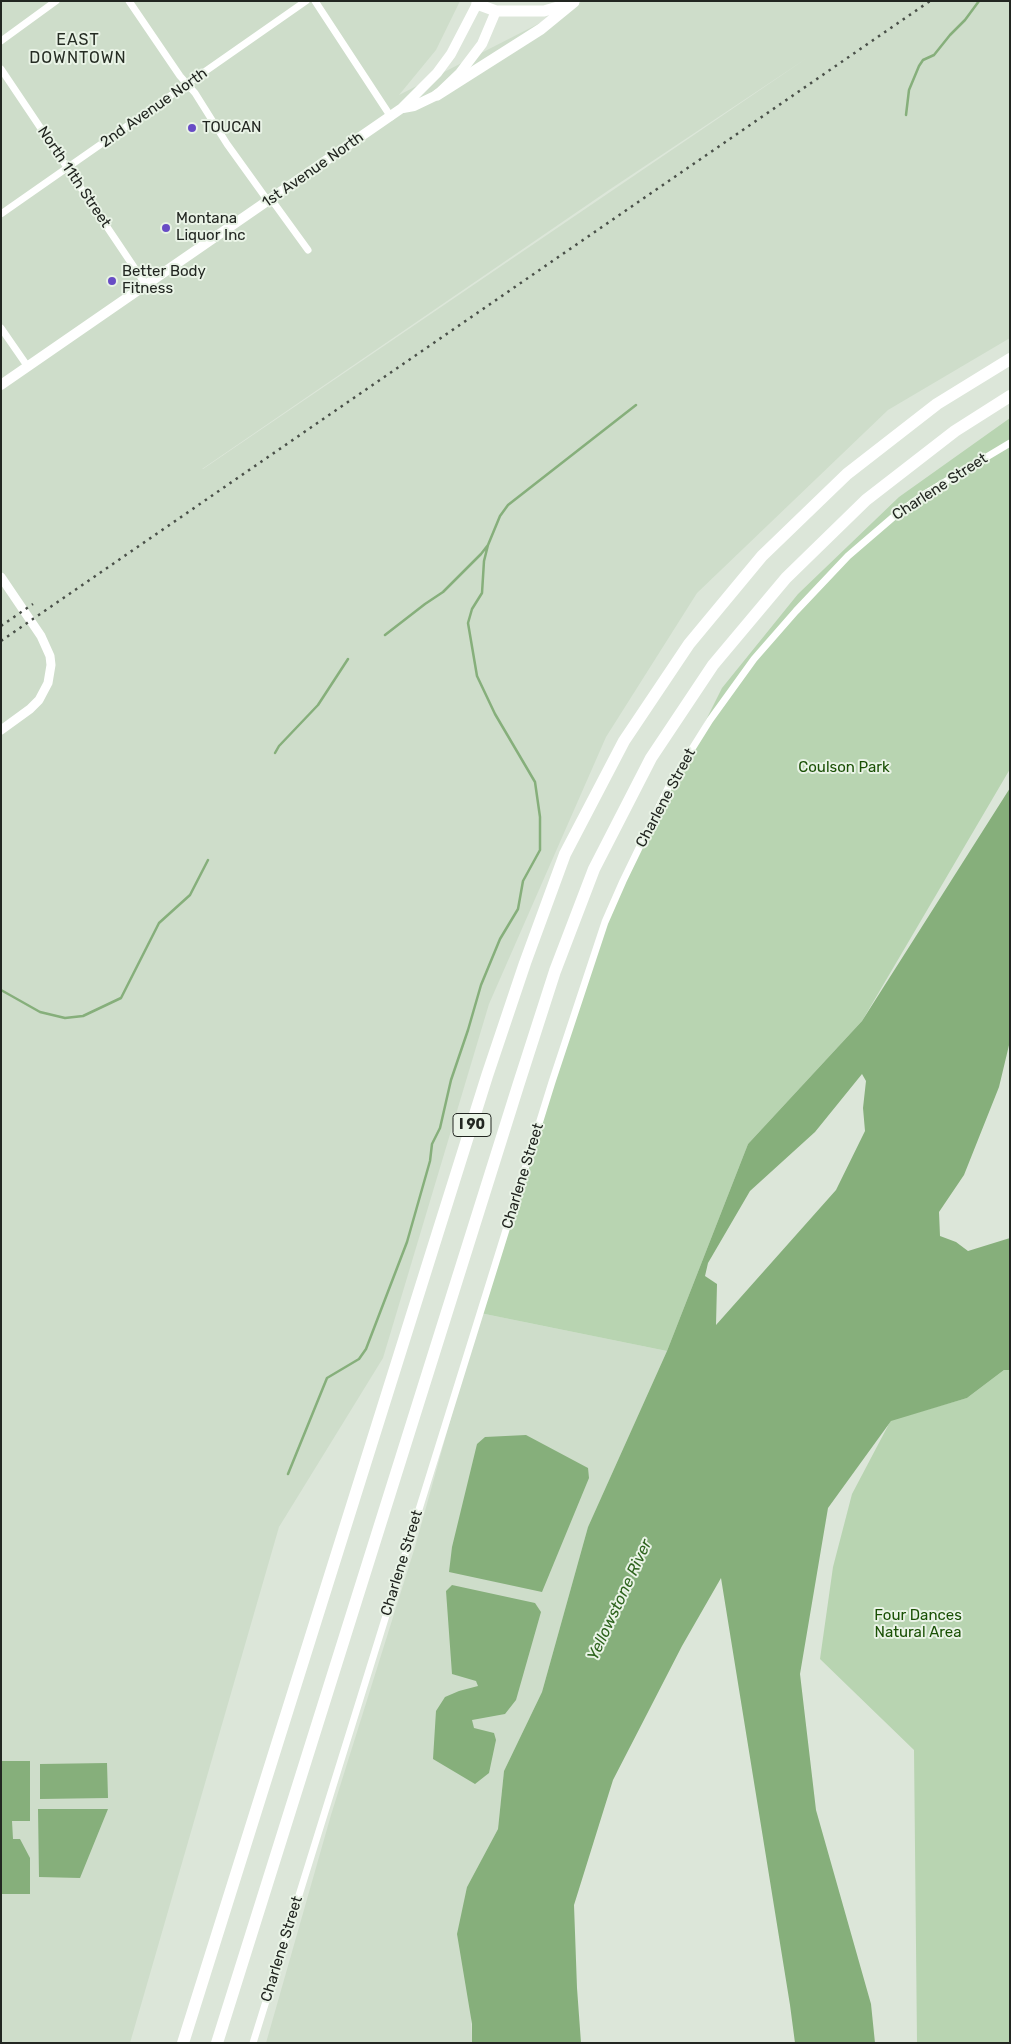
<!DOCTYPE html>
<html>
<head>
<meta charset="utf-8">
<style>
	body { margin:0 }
	#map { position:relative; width:1011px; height:2044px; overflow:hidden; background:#dce6d9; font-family:Rubik,sans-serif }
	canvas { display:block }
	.frame { position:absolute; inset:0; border:2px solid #222621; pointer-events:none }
</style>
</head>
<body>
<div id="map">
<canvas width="1011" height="2044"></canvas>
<div class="frame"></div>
</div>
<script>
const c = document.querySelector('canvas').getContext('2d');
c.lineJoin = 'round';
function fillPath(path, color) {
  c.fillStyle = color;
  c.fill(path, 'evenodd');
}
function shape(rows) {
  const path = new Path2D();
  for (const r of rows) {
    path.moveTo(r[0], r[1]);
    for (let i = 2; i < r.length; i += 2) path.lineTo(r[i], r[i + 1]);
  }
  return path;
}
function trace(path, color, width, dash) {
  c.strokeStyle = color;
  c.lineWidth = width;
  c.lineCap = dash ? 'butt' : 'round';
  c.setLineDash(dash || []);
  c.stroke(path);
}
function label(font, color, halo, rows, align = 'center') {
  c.font = font + ' Rubik,sans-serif';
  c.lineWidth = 4;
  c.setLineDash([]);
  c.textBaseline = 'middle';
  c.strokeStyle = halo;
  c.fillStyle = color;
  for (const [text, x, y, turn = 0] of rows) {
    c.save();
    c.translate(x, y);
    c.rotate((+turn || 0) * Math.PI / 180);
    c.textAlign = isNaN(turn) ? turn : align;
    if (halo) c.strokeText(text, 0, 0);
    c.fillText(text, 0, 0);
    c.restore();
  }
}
const built = shape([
	[1,1,460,1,436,50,399,95,583,1,1010,1,1010,338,888,410,697,593,606,737,489,1004,383,1358,279,1527,130,2043,1,2043],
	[807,58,203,469,202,469,609,190],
	[480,1313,667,1351,588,1527,542,1692,504,1771,498,1829,467,1887,472,2043,266,2043,331,1815,415,1547]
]);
const green = shape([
	[1010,418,1010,769,862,1021,748,1144,667,1351,480,1313,605,922,722,688,798,594,899,497],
	[1004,1370,1010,1370,1010,2043,917,2043,914,1750,820,1659,833,1567,852,1494,891,1420,967,1398]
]);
const water = shape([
	[1010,788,1010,1041,999,1087,964,1175,939,1212,940,1236,956,1242,968,1251,1010,1238,1010,1370,1004,1370,967,1398,891,1421,828,1508,800,1674,816,1810,871,2004,875,2043,795,2043,790,2005,721,1578,682,1646,613,1780,574,1905,577,1988,581,2043,472,2043,472,2024,457,1934,467,1887,498,1829,504,1771,542,1692,588,1527,667,1351,748,1144,862,1021],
	[862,1074,866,1081,863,1108,865,1131,836,1190,716,1325,717,1284,705,1276,708,1263,750,1191,815,1132],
	[526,1435,588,1468,589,1478,542,1592,449,1572,452,1547,477,1444,485,1437],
	[452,1585,535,1603,541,1612,516,1700,505,1714,472,1720,474,1728,494,1733,496,1740,489,1773,475,1784,433,1759,436,1711,445,1697,459,1691,478,1686,476,1681,452,1674,446,1591],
	[1,1761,30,1761,30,1821,12,1821,13,1839,20,1839,30,1858,30,1894,1,1894],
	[107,1763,108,1798,40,1799,40,1764],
	[38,1809,108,1809,80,1878,39,1877]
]);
const stream = shape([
	[906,115,909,90,919,66,923,60,934,55,950,35,965,20,979,1],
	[385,635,425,604,443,592,481,554,488,545,500,516,508,505,636,405],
	[275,753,279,746,318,705,348,659],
	[1,990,40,1012,65,1018,83,1016,121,998,159,923,190,895,208,860],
	[288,1474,327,1378,359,1359,366,1349,407,1242,430,1161,432,1144,440,1128,451,1080,468,1030,481,985,500,939,518,909,523,881,540,850,540,817,535,782,495,714,477,676,468,623,472,609,482,593,484,561,488,545]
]);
const minor = shape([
	[129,1,180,76,195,93,227,144,268,201],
	[315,1,391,117],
	[1,41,56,1],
	[1,69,146,285],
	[271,199,308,250],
	[1,214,306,1],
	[1,328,28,367],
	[253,2043,552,1082,605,922,623,881,670,784,710,720,754,659,796,611,848,556,898,513,923,495,1010,443]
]);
const tertiary = shape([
	[1,577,41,636,50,656,51,665,48,683,39,700,30,709,1,730]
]);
const secondary = shape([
	[403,108,414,106,437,95,460,73,482,44,496,11],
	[1,385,402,108,437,73,451,54,477,4]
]);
const trunk = shape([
	[477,1,477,4,496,11,544,11,568,4],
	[437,95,541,29,574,2]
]);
const motorway = shape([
	[183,2043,487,1076,525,963,565,854,624,741,689,644,762,556,847,474,937,404,1010,359],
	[217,2043,518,1086,555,971,594,869,651,758,713,665,786,578,866,500,955,431,1010,396]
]);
const rail = shape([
	[1,626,33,604],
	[1,641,930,1]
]);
const markers = [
	[192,128,5,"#684cc5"],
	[166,228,5,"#684cc5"],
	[112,281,5,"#684cc5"]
];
const shields = [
	[472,1125,38]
];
const shieldNames = [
	["I 90",472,1125]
];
const streetNames = [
	["2nd Avenue North",154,108,-35],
	["1st Avenue North",313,170,-35],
	["North 11th Street",74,177,56],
	["Charlene Street",940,487,-33],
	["Charlene Street",666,798,-62],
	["Charlene Street",523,1176,-73],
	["Charlene Street",402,1563,-73],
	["Charlene Street",282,1949,-73]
];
const poiNames = [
	["TOUCAN",202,128],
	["Montana",176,219],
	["Liquor Inc",176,236],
	["Better Body",122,272],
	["Fitness",122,289]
];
const parkNames = [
	["Coulson Park",844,768],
	["Four Dances",918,1616],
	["Natural Area",918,1633]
];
const neighbourhoodNames = [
	["EAST",78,40],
	["DOWNTOWN",78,58]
];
const waterNames = [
	["Yellowstone River",620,1600,-65]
];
fillPath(built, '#ceddca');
fillPath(green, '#b8d4b1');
fillPath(water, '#86af7b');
trace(stream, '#86af7b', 2.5);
trace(minor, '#fff', 7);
trace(tertiary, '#fff', 9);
trace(secondary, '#fff', 10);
trace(trunk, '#fff', 11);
trace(motorway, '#fff', 12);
trace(rail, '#4a5049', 2.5, [2.5, 5]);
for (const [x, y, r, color] of markers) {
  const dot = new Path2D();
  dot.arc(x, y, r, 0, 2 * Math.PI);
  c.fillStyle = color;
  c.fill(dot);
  trace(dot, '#e9f3e6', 2);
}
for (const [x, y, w] of shields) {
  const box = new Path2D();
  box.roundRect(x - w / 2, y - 11.5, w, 23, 4);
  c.fillStyle = '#e9f3e6';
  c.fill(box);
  trace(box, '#222621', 1);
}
label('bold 14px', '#222621', null, shieldNames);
label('15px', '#222621', '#e9f3e6', streetNames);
label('15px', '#222621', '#e9f3e6', poiNames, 'left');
label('15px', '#1a5005', '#e9f3e6', parkNames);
c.letterSpacing = '1px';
label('16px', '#262d24', '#e9f3e6', neighbourhoodNames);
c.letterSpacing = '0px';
label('italic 16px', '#2d631d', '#e9f3e6', waterNames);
</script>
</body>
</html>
